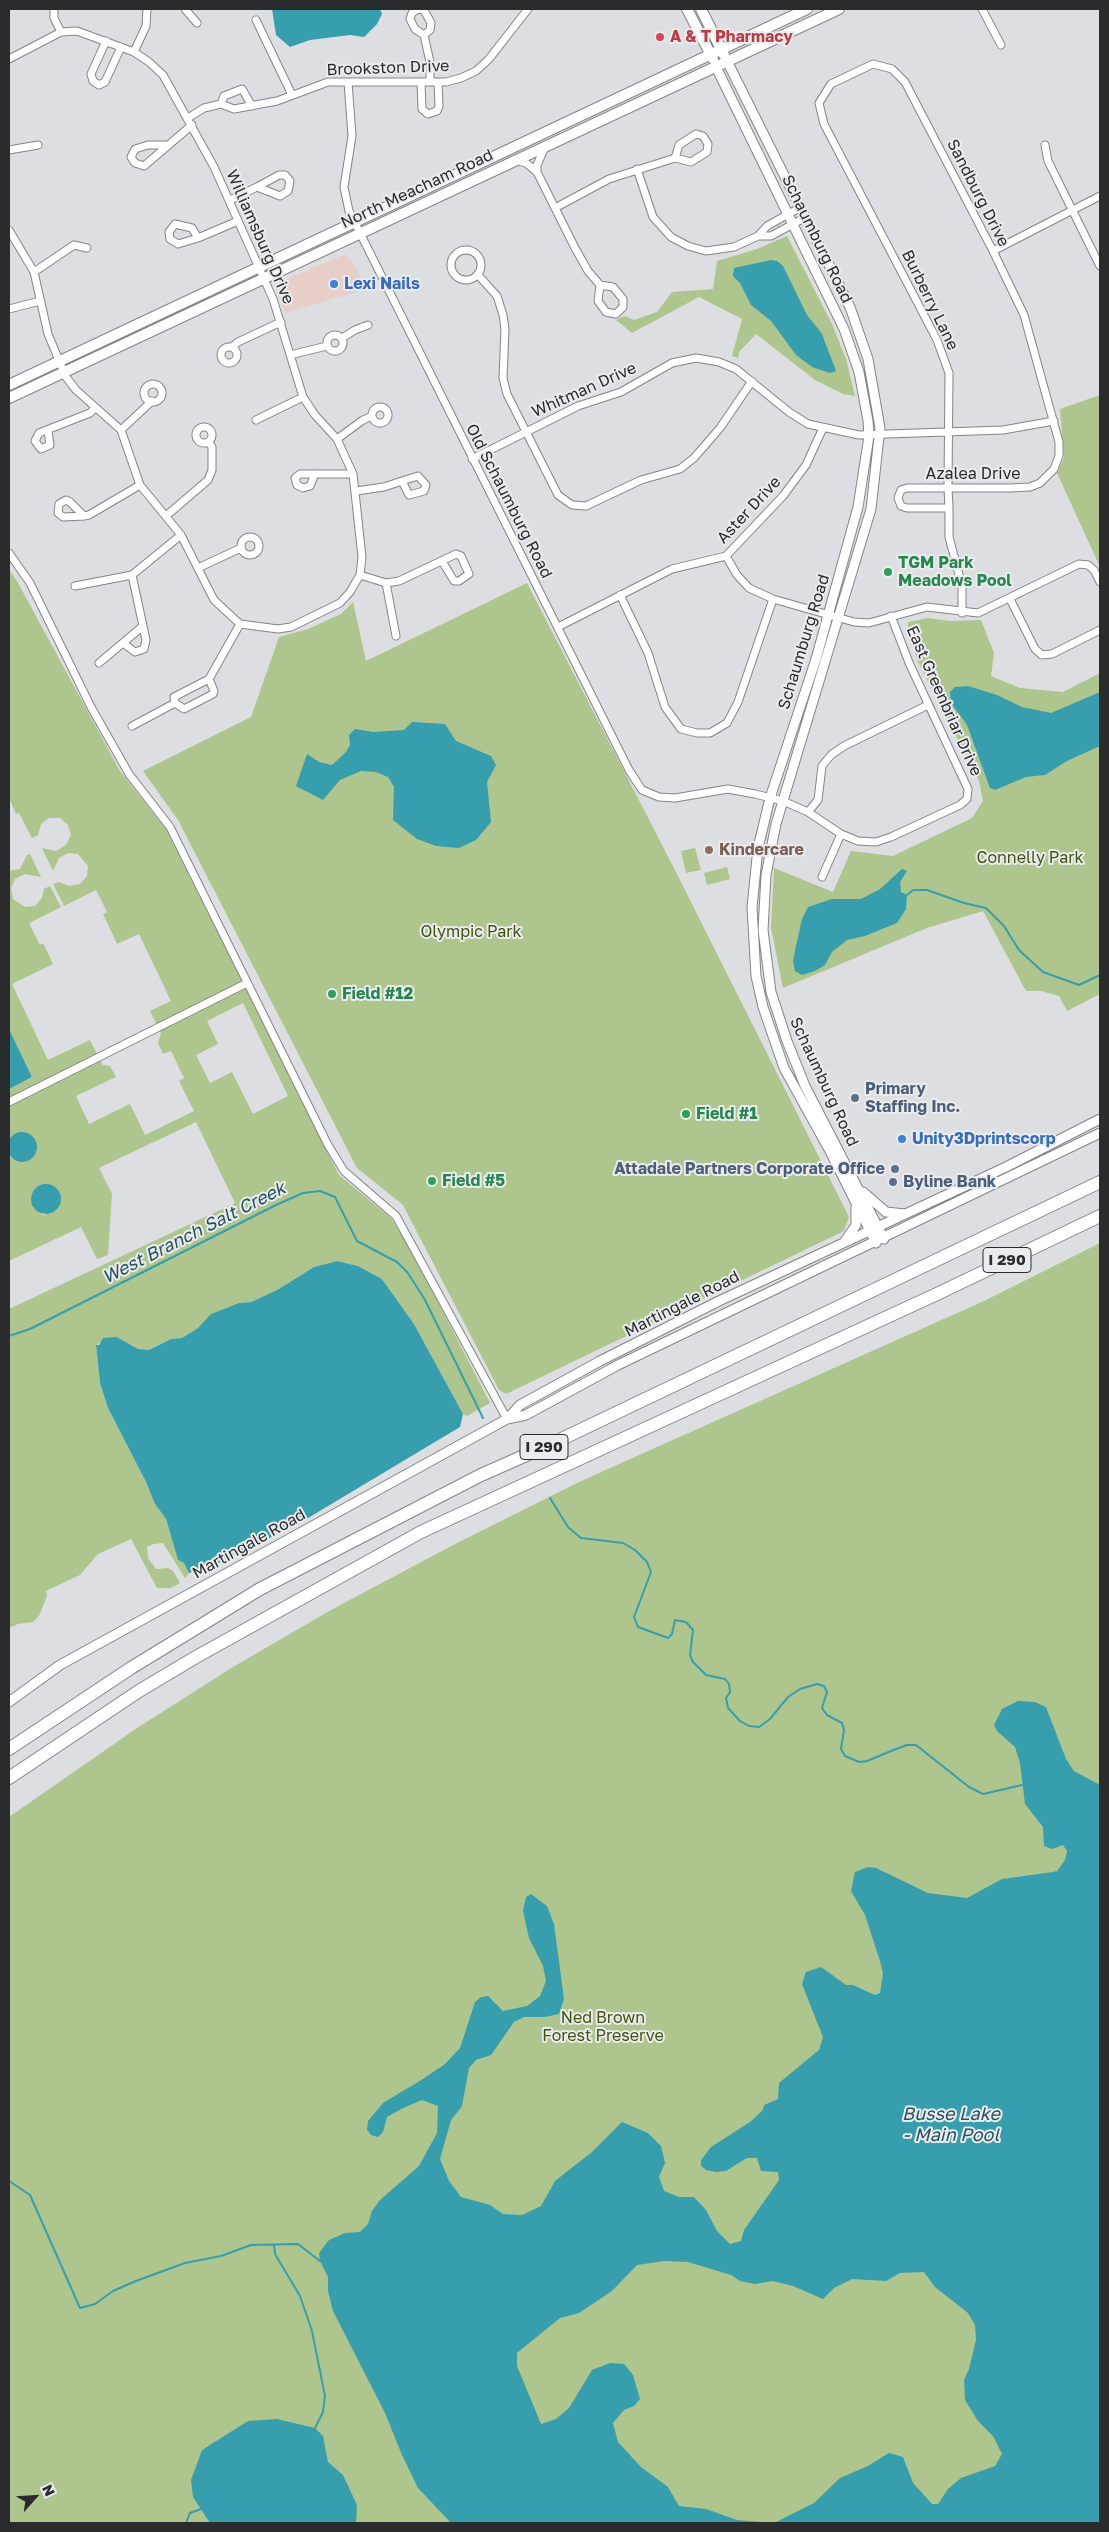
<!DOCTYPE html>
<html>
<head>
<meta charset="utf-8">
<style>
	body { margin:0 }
	#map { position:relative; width:1109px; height:2532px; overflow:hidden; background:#dcdee2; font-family:"Golos Text",sans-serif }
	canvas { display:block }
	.frame { position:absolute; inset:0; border:10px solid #2a2b2c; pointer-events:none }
	.north { position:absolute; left:10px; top:2472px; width:50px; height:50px; -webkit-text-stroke:4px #e9ebef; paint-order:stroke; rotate:64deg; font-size:14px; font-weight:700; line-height:20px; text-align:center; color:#2a2b2c }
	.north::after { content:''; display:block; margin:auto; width:18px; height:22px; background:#2a2b2c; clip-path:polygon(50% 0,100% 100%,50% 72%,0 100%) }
</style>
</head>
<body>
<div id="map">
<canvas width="1109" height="2532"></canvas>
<div class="frame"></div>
<div class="north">N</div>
</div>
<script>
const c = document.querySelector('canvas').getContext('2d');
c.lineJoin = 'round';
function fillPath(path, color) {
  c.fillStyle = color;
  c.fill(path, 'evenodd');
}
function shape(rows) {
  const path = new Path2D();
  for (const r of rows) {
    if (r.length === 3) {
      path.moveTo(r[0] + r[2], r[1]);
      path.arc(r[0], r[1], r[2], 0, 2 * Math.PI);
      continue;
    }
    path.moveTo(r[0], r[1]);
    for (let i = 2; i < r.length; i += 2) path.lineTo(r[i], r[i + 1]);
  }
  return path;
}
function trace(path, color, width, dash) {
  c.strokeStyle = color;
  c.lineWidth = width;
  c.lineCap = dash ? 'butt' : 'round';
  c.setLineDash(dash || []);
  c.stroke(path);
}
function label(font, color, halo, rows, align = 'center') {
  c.font = font + ' "Golos Text",sans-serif';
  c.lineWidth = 4;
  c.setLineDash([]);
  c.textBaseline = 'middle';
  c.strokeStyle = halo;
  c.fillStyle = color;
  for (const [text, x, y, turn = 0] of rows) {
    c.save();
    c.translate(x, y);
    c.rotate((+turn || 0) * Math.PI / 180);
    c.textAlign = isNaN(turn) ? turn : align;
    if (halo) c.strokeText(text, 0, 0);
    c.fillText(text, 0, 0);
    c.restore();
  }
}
const commercial = shape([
	[346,254,353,262,366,289,285,313,275,286,277,283]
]);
const green = shape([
	[787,236,832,324,846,359,855,396,843,394,815,380,756,334,739,352,738,358,732,356,742,319,699,297,632,333,616,320,625,316,634,320,657,312,672,292,713,289,717,261,757,249],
	[1100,395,1100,567,1057,473,1064,458,1060,409],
	[9,570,17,581,120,771,166,829,339,1175,391,1218,406,1240,490,1403,467,1416,463,1414,414,1324,382,1279,358,1266,337,1261,314,1267,277,1290,251,1302,239,1303,212,1314,198,1328,182,1338,171,1339,149,1350,138,1349,117,1337,108,1339,96,1345,100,1383,108,1408,146,1482,155,1504,166,1519,178,1560,184,1563,189,1573,185,1578,163,1543,154,1544,147,1547,148,1558,156,1569,168,1568,173,1571,179,1581,179,1584,170,1588,157,1588,131,1539,98,1554,80,1575,46,1591,47,1596,39,1616,33,1622,18,1624,9,1628,9,1309,235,1203,196,1122,99,1168,112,1194,108,1255,97,1259,81,1227,9,1261,9,1156,13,1160,36,1150,35,1141,10,1137,9,1139,9,1089,32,1077,9,1029,9,871,20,869,27,855,30,854,41,877,25,874,15,879,11,888,13,899,25,907,35,906,42,898,44,889,50,886,61,907,29,923,40,945,43,943,53,964,12,984,48,1060,90,1040,101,1062,103,1065,110,1066,116,1077,76,1096,89,1124,130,1104,145,1135,194,1111,179,1081,184,1078,171,1051,163,1054,158,1043,161,1033,150,1011,171,1001,139,934,117,944,103,914,107,912,96,890,64,906,53,884,59,882,69,886,80,884,87,876,88,866,78,854,68,853,59,858,53,871,42,848,56,851,66,845,71,835,68,825,60,818,49,818,41,824,38,835,32,838,19,813,16,814,9,798],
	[243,1003,288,1096,253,1114,232,1072,210,1083,196,1055,218,1044,207,1021],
	[32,1192,57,1210,43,1215,31,1201],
	[527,583,677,874,849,1217,844,1231,506,1394,499,1390,403,1205,357,1168,178,820,143,771,251,717,279,637,308,629,341,614,353,602,366,661],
	[928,618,950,621,981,620,994,653,991,676,1020,688,1063,692,1100,673,1100,994,1067,1011,1059,996,1041,991,1026,991,983,911,927,928,783,988,771,928,774,868,833,892,851,851,893,856,972,818,983,801,979,781,918,662,908,630,908,622],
	[695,848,701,870,686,873,681,851],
	[727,867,730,879,707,885,704,873],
	[1100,1243,1100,2523,9,2523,9,1817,137,1728,233,1667,331,1610,455,1544,581,1481,984,1301]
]);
const water = shape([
	[272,9,380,9,382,14,377,24,364,37,350,35,310,40,290,47,276,35],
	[771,260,777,261,783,266,807,315,822,334,836,371,830,373,812,367,796,355,771,321,751,305,740,283,733,276,734,268],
	[968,686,997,695,1022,707,1051,713,1100,692,1100,746,1067,761,1045,775,1026,777,995,790,990,788,967,725,951,703,950,692,955,687],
	[412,722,445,724,456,741,491,756,496,765,487,782,491,822,476,840,459,848,436,846,417,839,393,820,394,787,388,777,376,772,361,771,340,780,323,800,296,786,307,754,319,762,332,765,346,752,350,745,349,735,355,729,373,732,404,730],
	[902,869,907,871,900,882,901,892,907,895,906,909,897,923,865,936,847,940,832,952,825,965,815,971,802,975,795,971,793,961,796,946,802,919,808,907,832,899,861,899,880,889],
	[9,1029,32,1077,9,1089],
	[22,1147,15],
	[46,1199,15],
	[337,1261,358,1266,382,1279,414,1324,463,1414,460,1427,298,1524,215,1565,189,1573,184,1563,178,1560,166,1519,155,1504,146,1482,108,1408,100,1383,96,1345,99,1345,103,1338,117,1337,138,1349,149,1350,171,1339,182,1338,198,1328,211,1314,239,1303,251,1302,277,1290,314,1267],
	[1018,1701,1035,1702,1046,1707,1066,1759,1074,1771,1100,1785,1100,2523,451,2523,418,2488,402,2455,385,2413,333,2311,328,2291,328,2277,320,2261,319,2253,329,2240,345,2233,360,2232,368,2224,372,2211,380,2200,419,2166,437,2133,438,2106,422,2100,401,2109,387,2117,383,2132,378,2137,371,2135,367,2130,368,2121,383,2103,423,2079,445,2064,460,2048,475,2002,481,1997,488,1996,503,2011,527,2006,540,1996,546,1981,543,1966,529,1938,523,1911,526,1897,531,1894,547,1906,554,1924,564,1999,559,2014,545,2017,524,2017,514,2022,491,2055,476,2060,469,2068,462,2106,451,2120,440,2159,449,2181,461,2197,490,2205,503,2214,522,2215,541,2206,555,2181,592,2152,622,2122,648,2133,661,2146,665,2163,659,2177,664,2191,679,2197,694,2197,706,2210,717,2231,730,2244,741,2241,744,2230,779,2180,778,2172,761,2171,757,2158,747,2158,726,2171,716,2172,706,2170,701,2166,701,2160,711,2147,750,2122,763,2110,764,2105,778,2099,779,2083,819,2050,823,2037,802,1984,806,1972,821,1967,846,1985,853,1985,875,1995,880,1993,883,1973,880,1961,865,1915,851,1891,855,1872,868,1867,876,1868,928,1893,967,1898,1002,1879,1053,1872,1057,1871,1065,1860,1067,1851,1063,1845,1052,1849,1044,1846,1043,1827,1025,1804,1020,1763,1015,1747,997,1731,994,1725,1002,1709],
	[664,2261,688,2262,731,2275,740,2281,755,2284,773,2281,793,2286,823,2299,834,2288,852,2279,886,2281,900,2273,924,2272,935,2287,968,2313,975,2325,976,2340,969,2369,964,2380,965,2400,978,2421,993,2436,1002,2454,995,2466,961,2478,948,2489,938,2504,932,2504,913,2483,903,2457,889,2453,868,2466,840,2478,814,2503,774,2523,737,2520,706,2509,679,2506,668,2487,641,2467,618,2442,613,2423,624,2410,634,2406,640,2399,633,2375,624,2364,610,2363,592,2370,569,2408,556,2419,541,2424,517,2366,517,2353,560,2318,579,2313,612,2291,637,2265],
	[277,2419,315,2428,323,2436,328,2462,343,2475,357,2505,356,2523,210,2523,193,2497,191,2480,202,2450,248,2421]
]);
const stream = shape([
	[907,895,913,890,927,890,964,903,986,908,1004,926,1019,950,1043,972,1079,985,1100,975],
	[9,1336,30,1329,276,1205,303,1193,320,1191,335,1197,357,1241,397,1262,407,1272,424,1298,483,1418],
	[550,1498,568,1527,581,1538,623,1543,635,1550,647,1562,651,1572,634,1617,638,1627,668,1638,672,1634,675,1620,686,1622,693,1630,690,1655,693,1662,706,1675,725,1679,729,1684,730,1692,726,1698,728,1708,740,1721,749,1726,759,1727,770,1719,788,1697,800,1689,817,1684,824,1686,827,1692,822,1708,827,1715,842,1723,844,1730,841,1749,845,1756,859,1762,867,1761,896,1749,907,1745,916,1745,969,1787,983,1794,1022,1785],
	[9,2181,30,2195,80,2308,95,2304,113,2291,136,2281,185,2263,221,2256,251,2245,298,2244,320,2261],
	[274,2245,275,2254,300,2296,312,2331,325,2396,323,2412,315,2428],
	[186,2523,190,2513,201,2509]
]);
const minor = shape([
	[54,9,54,18,61,32],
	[185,9,197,23],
	[982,9,1001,45],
	[256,20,292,95],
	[424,35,430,30,431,23,424,10,418,9,412,13,410,19,415,29,424,35,430,62,430,82],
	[106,41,91,74,93,81,99,85,105,82,121,47],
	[134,52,146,26,147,9],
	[9,59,61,32,77,31,134,52,149,62,163,75,214,167,273,299,303,397,315,415,337,439,353,474,362,557,360,575,350,592,340,603,291,627,278,629,240,624,214,600,181,535,140,485,121,430,76,390,66,377,48,334,34,272,9,230],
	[348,82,352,136,344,187,349,211,629,770,642,790,659,797,675,798,728,789,755,794,783,801,808,812,841,834,858,841,876,842,891,837,960,805,967,799,968,789,910,665,891,616],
	[421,82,422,109,428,114,437,111,439,106,438,82],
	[221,104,224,96,242,89,252,106],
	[188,118,204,108,221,104,234,109,277,101,328,82,446,82,461,78,476,71,489,59,528,9],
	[696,134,703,136,708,144,707,152,691,162,675,158,679,145,696,134],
	[166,145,148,145,135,149,131,157,135,163,144,166,192,125],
	[1045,145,1048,161,1100,266],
	[9,150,38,145],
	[515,160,526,163,537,172,575,248,588,271,600,285,598,301,606,312,616,314,623,307,623,299,613,287,600,285],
	[637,169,653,217,671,237,688,246,706,251,734,247,758,236,771,236,806,217],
	[537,172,537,165,545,147],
	[230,200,257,187,280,196,288,191,290,181,285,175,279,175,257,187],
	[555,208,609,179,675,158],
	[758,236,767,226,801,207],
	[198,238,178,244,170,239,169,232,175,224,192,228,198,238,238,221],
	[466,265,15],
	[993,251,1100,196],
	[34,272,74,245,87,248],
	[478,275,497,296,503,315,505,329,503,378,507,394,558,495,572,505,586,506,641,480,680,469,694,458,720,428,752,381],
	[9,309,40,301],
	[335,343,8],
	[342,338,355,330,368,325],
	[229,355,8],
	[232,347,238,342,281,322],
	[290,355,327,346],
	[153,393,9],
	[380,415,8],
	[256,420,303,397],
	[204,435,8],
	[121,430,152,401],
	[48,431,50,445,41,449,35,441,39,433,90,413,95,408],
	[337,439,363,420,372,416],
	[472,459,578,406,621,392,672,363,696,358,719,362,736,369,789,412,808,424,859,435,1003,430,1054,421],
	[315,474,310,486,303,488,297,485,295,478,300,474,353,474],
	[356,491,384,487,402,481,409,495,424,491,426,485,418,476,402,481],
	[949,508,907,508,901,506,898,498,901,490,907,488,1010,488,1030,487,1040,483,1054,469,1059,456,1059,442,1024,315,993,251,905,82,892,69,873,64,831,84,819,103,824,124,937,340,949,373,948,488,949,508,949,537,962,586,962,613],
	[84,516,70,502,66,500,59,504,58,513,63,517,84,516,89,515,140,485],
	[166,516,208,480,212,470,212,447,209,442],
	[250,546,9],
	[9,553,30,583,91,707,129,774,170,827,328,1145,344,1171,396,1216,507,1419],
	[726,556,737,575,749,588,773,599,854,622,869,623,927,607,978,613,1079,564,1088,565,1094,570,1100,582],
	[198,568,241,548],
	[360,575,386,583,399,581,456,554,461,556,469,574,459,581,454,581,442,561],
	[386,583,396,636],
	[75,586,132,575,181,535],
	[620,595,648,653,665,707,681,729,697,733,710,733,727,723,738,702,773,599],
	[1010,599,1035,649,1042,655,1052,654,1100,630],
	[558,627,672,569,726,556,783,496,806,465,823,428],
	[123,643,135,652,144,649,146,640,132,575],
	[99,663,143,626],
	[209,679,214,691,213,694,184,709,175,703,174,697,209,679,240,624],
	[132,726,175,703],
	[808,812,818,800,822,766,831,755,844,746,928,705],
	[822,877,841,834],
	[9,1102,247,983]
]);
const tertiary = shape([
	[727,61,850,307,868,359,880,428,871,509,776,824,766,875,763,930,771,992,787,1041,805,1086,884,1239],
	[716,67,844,329,859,372,868,421,869,436,858,507,816,659,770,798,758,848,752,907,756,976,763,1007,784,1068,830,1151,876,1243],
	[863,1192,886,1212,905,1214],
	[845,1241,856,1225,856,1207],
	[507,1419,520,1405,600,1361,719,1301,1006,1167,1100,1119],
	[9,1702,60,1665,507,1419,526,1415,618,1365,1100,1133]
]);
const secondary = shape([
	[687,9,713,59],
	[701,9,724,55],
	[9,385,807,9],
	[9,398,839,9]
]);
const motorway = shape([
	[9,1749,131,1668,260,1589,481,1475,549,1445,1100,1182],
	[9,1778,139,1691,196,1657,421,1532,937,1294,1100,1216]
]);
const markers = [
	[660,37,5,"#e0444e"],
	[334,284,5,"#3f7fe0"],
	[888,572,5,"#2e9e5b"],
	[709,850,5,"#8d6e63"],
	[332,994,5,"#2e9e5b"],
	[855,1098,5,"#5c6f8a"],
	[686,1114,5,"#2e9e5b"],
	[902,1139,5,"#3f7fe0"],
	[895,1169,5,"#5c6f8a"],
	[432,1181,5,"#2e9e5b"],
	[893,1182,5,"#5c6f8a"]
];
const shields = [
	[1007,1260,48],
	[544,1447,48]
];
const shieldNames = [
	["I 290",1007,1260],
	["I 290",544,1447]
];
const healthNames = [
	["A & T Pharmacy",670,37]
];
const streetNames = [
	["Brookston Drive",388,68,-2],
	["North Meacham Road",417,189,-25],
	["Sandburg Drive",978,193,63],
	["Williamsburg Drive",260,237,66],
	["Schaumburg Road",817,239,64],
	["Burberry Lane",930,300,64],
	["Whitman Drive",584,390,-24],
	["Azalea Drive",973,474],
	["Old Schaumburg Road",509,501,63],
	["Aster Drive",749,510,-47],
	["Schaumburg Road",804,642,-73],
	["East Greenbriar Drive",944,701,66],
	["Schaumburg Road",824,1082,65],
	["Martingale Road",682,1304,-27],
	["Martingale Road",249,1544,-29]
];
const shopNames = [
	["Lexi Nails",344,284],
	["Unity3Dprintscorp",912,1139]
];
const leisureNames = [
	["TGM Park",898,563],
	["Meadows Pool",898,581],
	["Field #12",342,994],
	["Field #1",696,1114],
	["Field #5",442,1181]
];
const educationNames = [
	["Kindercare",719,850]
];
const parkNames = [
	["Connelly Park",1030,858],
	["Olympic Park",471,932],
	["Ned Brown",603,2018],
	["Forest Preserve",603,2036]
];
const serviceNames = [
	["Primary",865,1089],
	["Staffing Inc.",865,1107],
	["Attadale Partners Corporate Office",885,1169,"right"],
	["Byline Bank",903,1182]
];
const waterNames = [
	["West Branch Salt Creek",194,1233,-27],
	["Busse Lake",951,2114],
	["- Main Pool",951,2135]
];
fillPath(commercial, '#e7cec8');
fillPath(green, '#aec68d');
fillPath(water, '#379ead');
trace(stream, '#379ead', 2);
trace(minor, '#828487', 9);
trace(tertiary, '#828487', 11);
trace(secondary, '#828487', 12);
trace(motorway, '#828487', 14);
trace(minor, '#fff', 7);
trace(tertiary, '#fff', 9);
trace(secondary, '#fff', 10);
trace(motorway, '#fff', 12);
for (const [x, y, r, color] of markers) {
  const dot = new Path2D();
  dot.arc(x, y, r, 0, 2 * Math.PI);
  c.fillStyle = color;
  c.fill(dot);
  trace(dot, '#e9ebef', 2);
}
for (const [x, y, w] of shields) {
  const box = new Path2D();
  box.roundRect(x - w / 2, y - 12.5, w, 25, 4);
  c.fillStyle = '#e9ebef';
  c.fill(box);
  trace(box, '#2a2b2c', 1);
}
label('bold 15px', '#2a2b2c', null, shieldNames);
label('bold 16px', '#be3a42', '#e9ebef', healthNames, 'left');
label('16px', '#2a2b2c', '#e9ebef', streetNames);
label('bold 16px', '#366cbe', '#e9ebef', shopNames, 'left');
label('bold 16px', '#27864d', '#e9ebef', leisureNames, 'left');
label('bold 16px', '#785e54', '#e9ebef', educationNames, 'left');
label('16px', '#3e550b', '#e9ebef', parkNames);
label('bold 16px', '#4e5e75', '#e9ebef', serviceNames, 'left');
label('italic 18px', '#265259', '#e9ebef', waterNames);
</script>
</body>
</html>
